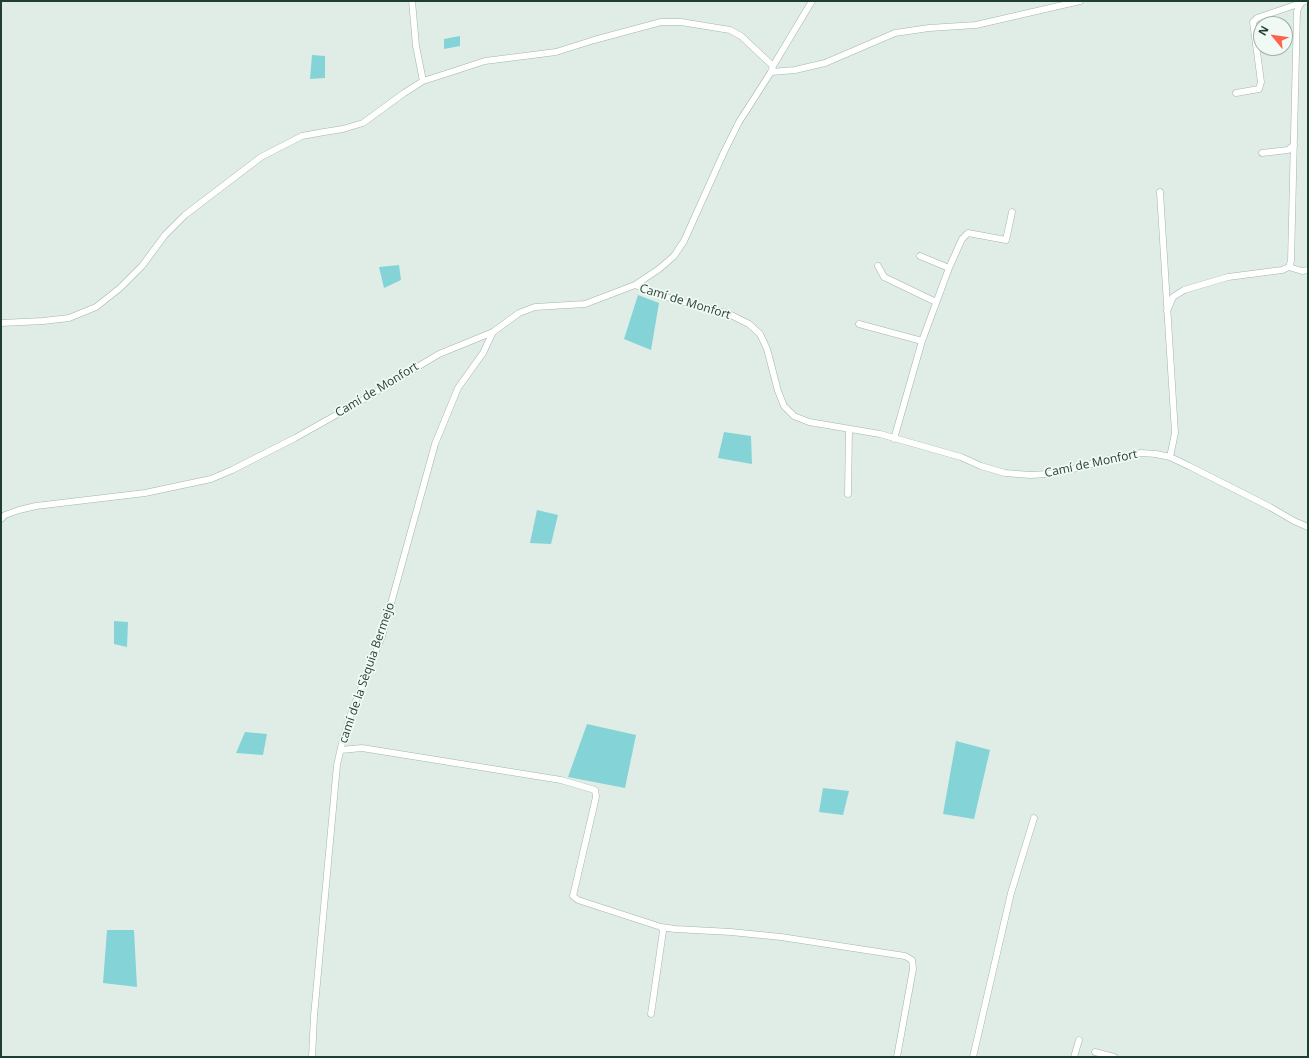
<!DOCTYPE html>
<html>
<head>
<meta charset="utf-8">
<style>
	body { margin:0 }
	#map { position:relative; width:1309px; height:1058px; overflow:hidden; background:#e0ede6; font-family:"Open Sans",sans-serif }
	canvas { display:block }
	.frame { position:absolute; inset:0; border:2px solid #1f3f33; pointer-events:none }
	.north { position:absolute; left:1253px; top:16px; width:40px; height:40px; box-sizing:border-box; background:#f1f9f4; border:1px solid #9dafa7; border-radius:50%; rotate:299deg; font-size:11px; font-weight:700; line-height:16px; text-align:center; color:#1f3f33 }
	.north::after { content:''; display:block; margin:auto; width:14px; height:18px; background:#fe644d; clip-path:polygon(50% 0,100% 100%,50% 72%,0 100%) }
</style>
</head>
<body>
<div id="map">
<canvas width="1309" height="1058"></canvas>
<div class="frame"></div>
<div class="north">N</div>
</div>
<script>
const c = document.querySelector('canvas').getContext('2d');
c.lineJoin = 'round';
function fillPath(path, color) {
  c.fillStyle = color;
  c.fill(path, 'evenodd');
}
function shape(rows) {
  const path = new Path2D();
  for (const r of rows) {
    path.moveTo(r[0], r[1]);
    for (let i = 2; i < r.length; i += 2) path.lineTo(r[i], r[i + 1]);
  }
  return path;
}
function trace(path, color, width, dash) {
  c.strokeStyle = color;
  c.lineWidth = width;
  c.lineCap = dash ? 'butt' : 'round';
  c.setLineDash(dash || []);
  c.stroke(path);
}
function label(font, color, halo, rows, align = 'center') {
  c.font = font + ' "Open Sans",sans-serif';
  c.lineWidth = 3.5;
  c.setLineDash([]);
  c.textBaseline = 'middle';
  c.strokeStyle = halo;
  c.fillStyle = color;
  for (const [text, x, y, turn = 0] of rows) {
    c.save();
    c.translate(x, y);
    c.rotate((+turn || 0) * Math.PI / 180);
    c.textAlign = isNaN(turn) ? turn : align;
    if (halo) c.strokeText(text, 0, 0);
    c.fillText(text, 0, 0);
    c.restore();
  }
}
const water = shape([
	[460,36,460,46,444,49,444,39],
	[312,55,325,56,325,78,310,79],
	[399,265,401,280,384,288,379,267],
	[638,295,659,303,651,350,624,339],
	[724,432,751,436,752,464,718,458],
	[537,510,558,515,551,544,530,543],
	[114,621,128,622,127,647,114,644],
	[587,724,636,735,625,788,568,777],
	[245,732,267,734,263,755,236,753],
	[956,741,990,750,974,819,943,814],
	[823,788,849,791,843,815,819,812],
	[107,930,134,930,137,987,103,983]
]);
const street = shape([
	[412,1,416,46,423,81],
	[771,72,795,70,825,63,895,33,929,28,976,25,1080,1],
	[1236,93,1259,89,1261,82,1253,22,1257,18,1301,3],
	[1262,153,1288,150,1294,145],
	[1160,192,1175,433,1170,457],
	[920,256,949,268],
	[878,266,884,277,936,302],
	[1289,267,1302,271,1308,270],
	[635,285,672,299,729,314,749,324,760,334,767,349,778,391,784,406,794,416,809,422,880,434,961,457,981,466,1005,473,1030,475,1049,474,1069,470,1110,459,1141,453,1156,454,1170,457,1189,466,1270,507,1294,521,1308,527],
	[1167,311,1173,297,1184,290,1228,277,1282,270,1289,267,1291,261,1297,11,1301,3,1305,1],
	[1,323,43,321,69,318,96,307,120,288,142,266,165,235,185,215,261,157,302,136,324,132,343,129,363,123,404,93,423,81,445,74,485,61,556,52,594,40,661,22,681,22,730,30,741,36,773,66],
	[859,324,922,341],
	[894,439,922,341,949,268,962,239,968,233,1006,240,1012,212],
	[848,494,849,429],
	[1,519,5,515,19,510,36,506,145,493,211,479,232,470,295,438,361,401,439,354,493,332,519,313,535,307,585,304,635,285,659,269,674,256,684,241,724,152,739,122,771,72,773,66,812,1],
	[341,750,362,748,561,780,595,790,596,797,573,896,578,900,661,927,663,931,651,1014],
	[661,927,675,929,731,932,781,937,905,956,912,960,913,969,897,1057],
	[1095,1052,1114,1057],
	[312,1057,314,1016,337,765,343,739,352,711,382,636,435,444,458,388,483,353,493,332],
	[973,1057,1011,893,1034,818],
	[1074,1057,1079,1040]
]);
const streetNames = [
	["Camí de Monfort",685,302,17],
	["Camí de Monfort",377,390,-31],
	["Camí de Monfort",1091,464,-12],
	["camí de la Sèquia Bermejo",367,673,-71]
];
fillPath(water, '#83d3d7');
trace(street, '#a2b5ad', 7);
trace(street, '#fff', 6);
label('12px', '#1f3f33', '#f1f9f4', streetNames);
</script>
</body>
</html>
